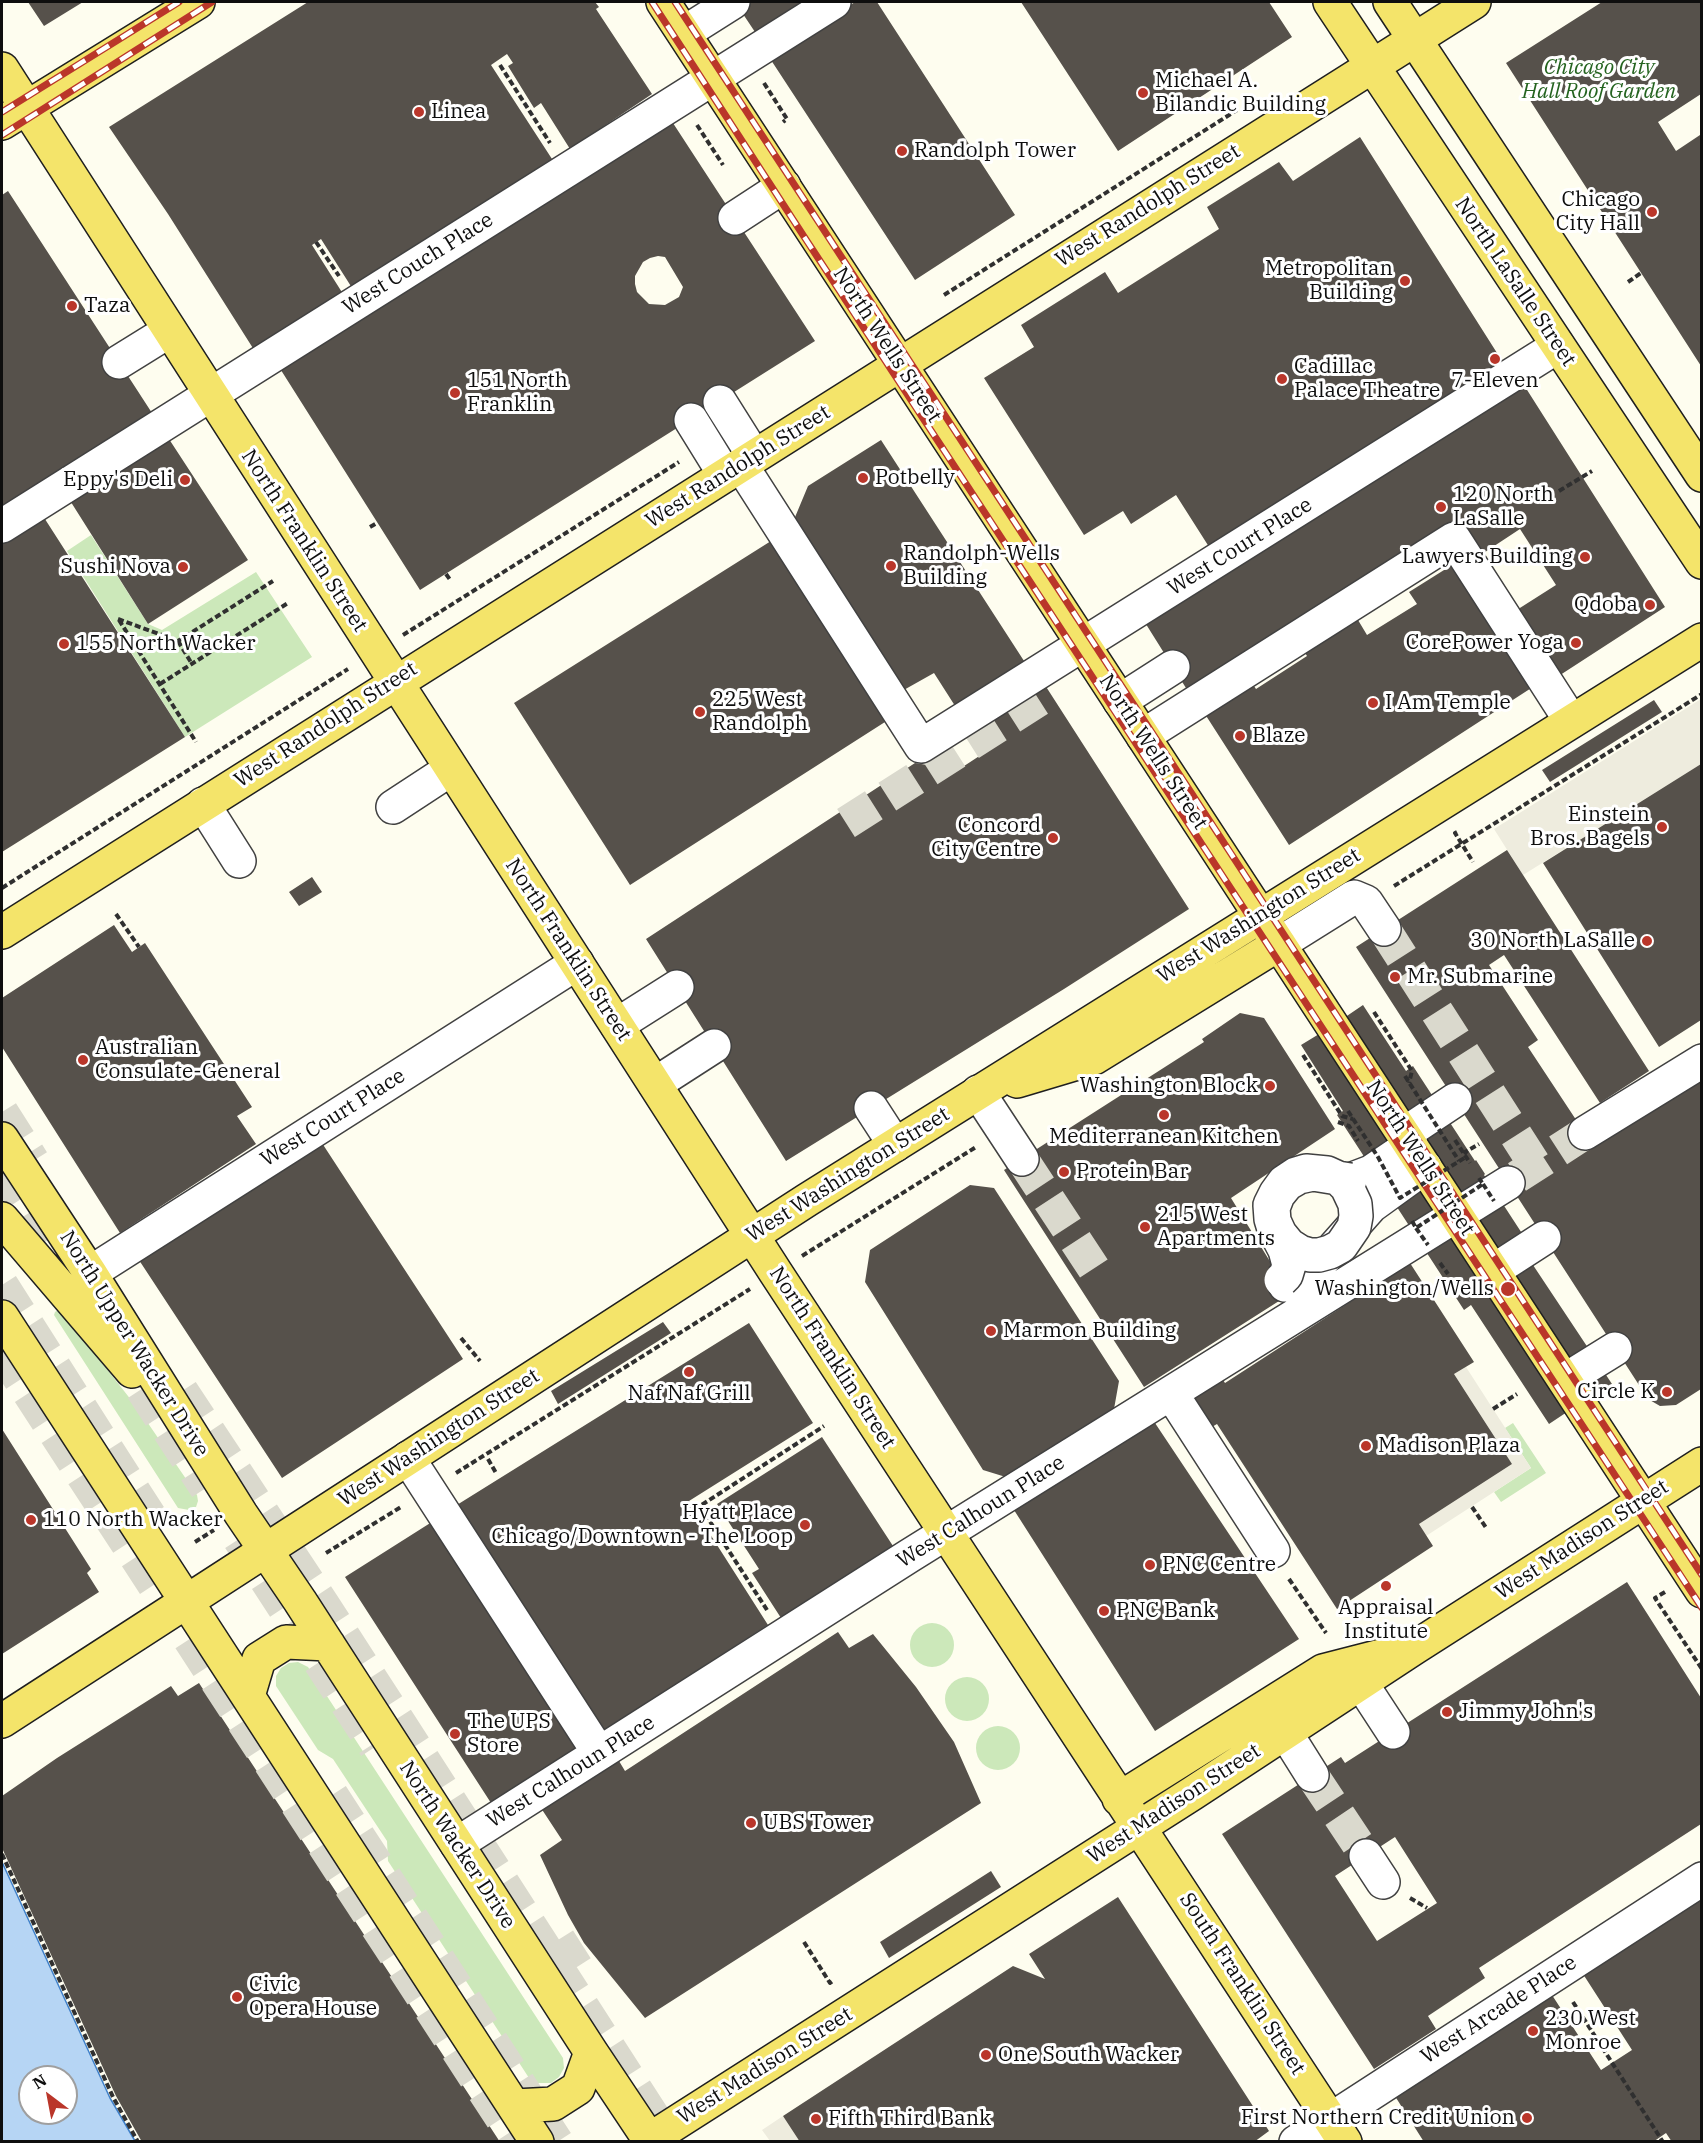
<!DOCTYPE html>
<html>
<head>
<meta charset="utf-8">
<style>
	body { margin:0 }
	#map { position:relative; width:1703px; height:2143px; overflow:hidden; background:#fefdef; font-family:"IBM Plex Serif",serif }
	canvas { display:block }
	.frame { position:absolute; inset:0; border:3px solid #0e0e0e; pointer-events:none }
	.north { position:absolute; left:18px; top:2065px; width:60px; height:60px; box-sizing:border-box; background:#fff; border:2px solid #9f9f9f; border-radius:50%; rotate:328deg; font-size:16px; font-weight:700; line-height:24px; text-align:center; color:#0e0e0e }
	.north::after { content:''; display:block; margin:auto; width:21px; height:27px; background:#ba362a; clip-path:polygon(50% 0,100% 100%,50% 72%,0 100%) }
</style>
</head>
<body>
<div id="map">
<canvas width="1703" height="2143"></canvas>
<div class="frame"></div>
<div class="north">N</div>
</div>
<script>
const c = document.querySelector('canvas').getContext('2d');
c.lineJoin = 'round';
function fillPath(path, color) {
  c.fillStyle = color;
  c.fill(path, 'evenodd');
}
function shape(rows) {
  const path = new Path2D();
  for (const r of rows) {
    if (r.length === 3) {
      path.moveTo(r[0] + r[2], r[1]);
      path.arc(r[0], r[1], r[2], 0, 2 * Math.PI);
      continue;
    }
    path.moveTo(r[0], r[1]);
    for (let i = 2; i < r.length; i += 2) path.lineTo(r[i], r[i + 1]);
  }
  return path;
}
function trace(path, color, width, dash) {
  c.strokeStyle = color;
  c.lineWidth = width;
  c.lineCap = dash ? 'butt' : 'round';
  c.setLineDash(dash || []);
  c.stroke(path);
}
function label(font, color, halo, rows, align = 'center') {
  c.font = font + ' "IBM Plex Serif",serif';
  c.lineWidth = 6;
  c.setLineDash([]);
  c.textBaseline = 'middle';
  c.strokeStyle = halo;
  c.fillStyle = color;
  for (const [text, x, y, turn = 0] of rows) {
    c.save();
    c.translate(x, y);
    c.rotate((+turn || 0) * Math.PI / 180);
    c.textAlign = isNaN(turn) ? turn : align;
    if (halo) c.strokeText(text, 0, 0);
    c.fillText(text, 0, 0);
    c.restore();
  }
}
const green = shape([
	[91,535,148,624,162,630,256,572,312,657,185,737,67,551],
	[58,1310,62,1312,139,1410,197,1495,198,1501,196,1507,189,1510,178,1508,54,1315,55,1312],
	[1513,1423,1546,1473,1501,1502,1494,1492,1531,1468,1505,1428],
	[932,1645,22],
	[298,1662,308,1667,563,2058,564,2068,559,2077,551,2083,534,2083,529,2078,388,1861,387,1841,333,1759,318,1750,276,1686,276,1676,281,1668,289,1663],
	[967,1699,22],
	[998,1748,22]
]);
const plaza = shape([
	[1701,699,1701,764,1523,875,1494,829],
	[1466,1367,1531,1468,1426,1536,1419,1524,1512,1464,1454,1374],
	[783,2116,800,2141,770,2141,762,2130]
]);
const water = shape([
	[2,1862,110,2098,135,2141,2,2141,2,1862],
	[30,2077,66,2077,66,2113,30,2113,30,2077]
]);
const building = shape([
	[28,2,83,2,44,26],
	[308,2,595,2,599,7,596,9,652,94,570,149,541,103,534,108,508,66,513,63,507,54,491,65,552,159,406,253,354,291,321,239,312,245,345,297,256,353,168,214,109,127],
	[735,2,803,2,755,32],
	[855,2,877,2,1015,215,915,280,769,57],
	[1021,2,1269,2,1292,37,1118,151],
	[1602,2,1701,2,1701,94,1658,122,1676,151,1700,135,1701,137,1701,366,1506,63],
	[671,120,815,341,420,590,279,367],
	[658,256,665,257,683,287,679,297,665,305,649,304,637,292,635,284,635,276,643,262,650,258],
	[1360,137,1504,364,1211,550,1176,495,1131,524,1123,511,1084,535,984,378,1034,347,1021,325,1105,272,1118,293,1219,229,1207,207,1279,162,1293,181],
	[8,191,152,413,2,507,2,195],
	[1522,382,1665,607,1554,679,1512,613,1556,585,1520,529,1476,558,1456,527,1191,696,1144,621],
	[167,436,248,560,148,624,69,499],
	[881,440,1026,664,957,709,934,673,902,691,793,522,808,486],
	[43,516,185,737,2,852,2,542],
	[771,541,885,722,630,885,514,703],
	[1460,560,1539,683,1289,845,1203,711,1250,680,1256,689,1307,656,1302,648,1355,615,1367,635,1417,604,1409,592],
	[1043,682,1189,909,1064,989,786,1161,646,939,915,763,958,770,990,749,974,726],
	[1654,700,1662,712,1550,782,1542,770],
	[1701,764,1701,1020,1659,1047,1543,863],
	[1507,850,1649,1071,1600,1103,1504,955,1489,965,1538,1040,1528,1047,1592,1144,1701,1072,1701,1389,1676,1405,1660,1406,1648,1399,1356,947],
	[312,877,322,892,299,906,289,892],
	[114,925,132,952,145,943,252,1107,237,1116,256,1144,120,1233,2,1047,2,998],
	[1363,1005,1406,1071,1413,1066,1475,1161,1476,1160,1485,1174,1484,1175,1540,1261,1533,1265,1612,1384,1585,1401,1338,1022],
	[1240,1013,1264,1018,1335,1129,1231,1198,1290,1294,1144,1387,1004,1170,1204,1042,1202,1039],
	[1324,1031,1567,1412,1549,1424,1471,1305,1464,1310,1337,1115,1343,1111,1301,1045],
	[320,1140,463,1359,282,1478,137,1257],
	[970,1185,994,1188,1119,1381,1114,1409,1009,1478,983,1470,865,1282,870,1250],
	[1410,1263,1474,1362,1454,1374,1512,1464,1419,1524,1433,1546,1337,1609,1217,1424,1210,1428,1190,1397,1221,1377,1225,1383],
	[663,1322,671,1333,558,1404,551,1391],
	[749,1323,813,1423,689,1501,768,1625,598,1734,452,1508],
	[1153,1420,1299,1639,1155,1731,1014,1510],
	[2,1429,91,1569,87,1573,99,1592,2,1654],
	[822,1437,893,1546,781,1618,752,1573,759,1569,717,1504],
	[435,1520,580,1746,491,1803,345,1577],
	[1627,1582,1701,1698,1701,1824,1479,1968,1485,1978,1428,2016,1436,2029,1374,2069,1222,1834,1341,1757,1345,1763],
	[1395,1837,1437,1903,1377,1941,1335,1876],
	[838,1632,849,1648,873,1634,916,1687,954,1742,981,1803,645,2018,584,1943,568,1915,540,1855,562,1840,539,1805,616,1756,625,1771],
	[199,1683,500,2142,142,2142,116,2096,2,1848,2,1796,57,1758,171,1686,178,1696],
	[991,1871,1001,1887,889,1958,880,1942],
	[1118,1897,1269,2131,1254,2142,800,2142,783,2116,1013,1966,1045,1979,1029,1954],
	[1701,1897,1701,2142,1672,2142,1666,2133,1653,2142,1424,2142,1393,2093,1550,1992,1601,2070,1632,2050,1583,1974]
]);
const minorTunnel = shape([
	[846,823,1050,693],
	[1384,929,1535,1165],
	[2,1112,33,1161],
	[1022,1159,1102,1281],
	[1517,1177,1585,1133],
	[2,1352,517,2142],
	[182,1391,323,1604,659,2125],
	[1312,1775,1366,1856],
	[554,1962,584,1943]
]);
const highwayTunnel = shape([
	[2,1172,80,1294],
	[2,1285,150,1516],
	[115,1348,206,1488],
	[239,1539,375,1747],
	[332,1795,557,2142]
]);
const path = shape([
	[500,65,550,143],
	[764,83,787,119,783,122],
	[697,125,723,165],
	[316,242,339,276],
	[1628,282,1641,273],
	[944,295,1237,110],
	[1559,491,1592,471],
	[370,527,377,523],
	[446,574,451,581],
	[118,619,178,641,273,581],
	[119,620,196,742],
	[403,635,679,462],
	[178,641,192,664],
	[160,684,288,603],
	[1457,832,1455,833,1473,862],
	[1394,886,1702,694],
	[2,888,348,669],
	[116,914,139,947],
	[1374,1012,1412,1071,1409,1083],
	[1303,1055,1342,1116,1353,1119],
	[1338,1122,1349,1126,1358,1141],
	[1455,1140,1470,1163],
	[1467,1154,1465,1152,1479,1144],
	[802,1256,976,1147],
	[1440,1263,1448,1274],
	[461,1338,480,1361],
	[1493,1409,1517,1394],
	[488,1459,496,1473],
	[456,1473,750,1289],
	[1472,1507,1487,1529],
	[195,1542,214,1530],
	[326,1553,401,1507],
	[1289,1579,1326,1633],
	[1665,1592,1655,1598,1702,1669],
	[767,1610,700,1506,824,1426],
	[2,1854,113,2097,138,2142],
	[1410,1898,1427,1908],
	[804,1942,830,1983,834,1980],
	[1573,2002,1663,2142]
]);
const minor = shape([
	[684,33,733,2],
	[735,218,784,186],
	[119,362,169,331],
	[720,402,754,456],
	[691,420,725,475],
	[741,465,921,746,1558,346],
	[2,526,834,2],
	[1120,701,1173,667],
	[1143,736,1454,539,1571,721],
	[203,804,239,861],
	[393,807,451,769],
	[1279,944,1354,897,1366,902,1384,929],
	[617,1025,677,987],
	[655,1084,714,1046],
	[978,1092,1022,1159],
	[871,1108,895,1145],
	[1585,1133,1702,1061],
	[1404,1134,1455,1100],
	[1350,1180,1371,1172,1411,1145],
	[1493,1271,1544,1238],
	[90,1273,577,963],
	[1285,1285,1310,1271,1324,1259,1371,1206,1425,1167],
	[1565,1380,1615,1349],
	[1171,1393,1273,1551],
	[408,1458,599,1753],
	[1361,1683,1393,1732],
	[1285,1732,1312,1775],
	[457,1844,909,1556,1508,1183],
	[1366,1856,1383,1882],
	[1296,2142,1702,1879]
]);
const major = shape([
	[663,2,1702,1591],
	[1330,2,1702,562],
	[1390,2,1702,475],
	[2,69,776,1273,1345,2142],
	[2,123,198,2],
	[2,932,1474,2],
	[1017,1081,1094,1058,1279,944],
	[2,1139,90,1273,241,1514,300,1601,591,2052,651,2142],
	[2,1219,132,1371],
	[2,1317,537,2142],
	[248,1696,259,1659,286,1642,328,1644],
	[2,1721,807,1200,1702,640],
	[1119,1799,1323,1671,1389,1654],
	[515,2106,553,2104,578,2088,591,2052],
	[646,2142,1193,1793,1414,1648,1702,1464]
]);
const rail = shape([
	[652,2,803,235,1702,1608],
	[675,2,1702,1575],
	[2,112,179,2],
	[2,135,212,2]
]);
const pathBridge = shape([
	[1405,1076,1459,1161],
	[1348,1111,1378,1157,1400,1198,1466,1157],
	[1483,1184,1494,1201],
	[1412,1221,1416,1228,1483,1184,1479,1178],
	[1416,1228,1428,1245]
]);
const minorBridge = shape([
	[1281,1280,1286,1275,1289,1265,1285,1250,1274,1229,1271,1219,1270,1205,1276,1193,1284,1182,1296,1174,1306,1171,1327,1173,1338,1178,1347,1187,1355,1204,1356,1216,1354,1227,1341,1246,1330,1252,1319,1255,1310,1255,1300,1252,1289,1245,1280,1234,1274,1221,1273,1208,1278,1195,1287,1184,1299,1177,1313,1174,1350,1180]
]);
const markers = [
	[1143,93,6,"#ba362a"],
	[419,112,6,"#ba362a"],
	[902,151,6,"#ba362a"],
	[1652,212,6,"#ba362a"],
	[1405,281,6,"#ba362a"],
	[72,306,6,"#ba362a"],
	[1495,359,6,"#ba362a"],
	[1282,379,6,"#ba362a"],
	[455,393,6,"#ba362a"],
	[863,478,6,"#ba362a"],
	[185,480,6,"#ba362a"],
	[1441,507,6,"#ba362a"],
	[1585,557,6,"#ba362a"],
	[891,566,6,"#ba362a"],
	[183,567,6,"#ba362a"],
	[1650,605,6,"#ba362a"],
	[1576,643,6,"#ba362a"],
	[64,644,6,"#ba362a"],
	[1373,703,6,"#ba362a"],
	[700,712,6,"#ba362a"],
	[1240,736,6,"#ba362a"],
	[1662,827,6,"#ba362a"],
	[1053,838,6,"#ba362a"],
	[1647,941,6,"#ba362a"],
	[1395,977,6,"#ba362a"],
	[83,1060,6,"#ba362a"],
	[1270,1086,6,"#ba362a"],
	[1164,1115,6,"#ba362a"],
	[1064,1172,6,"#ba362a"],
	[1145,1227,6,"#ba362a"],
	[1508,1289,8,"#ba362a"],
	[991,1331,6,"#ba362a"],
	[689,1372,6,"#ba362a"],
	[1667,1392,6,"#ba362a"],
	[1366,1446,6,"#ba362a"],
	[31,1520,6,"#ba362a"],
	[805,1525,6,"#ba362a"],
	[1150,1565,6,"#ba362a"],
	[1386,1586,6,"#ba362a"],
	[1104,1611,6,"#ba362a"],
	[1447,1712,6,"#ba362a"],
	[455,1734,6,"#ba362a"],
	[751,1823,6,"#ba362a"],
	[237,1997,6,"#ba362a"],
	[1533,2031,6,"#ba362a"],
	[986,2055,6,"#ba362a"],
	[1527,2118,6,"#ba362a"],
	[816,2119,6,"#ba362a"]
];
const parkNames = [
	["Chicago City",1599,68],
	["Hall Roof Garden",1599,92]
];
const poiNames = [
	["Michael A.",1155,81],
	["Bilandic Building",1155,105],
	["Linea",431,112],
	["Randolph Tower",914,151],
	["Chicago",1640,200,"right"],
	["City Hall",1640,224,"right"],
	["Metropolitan",1393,269,"right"],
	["Building",1393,293,"right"],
	["Taza",84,306],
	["Cadillac",1294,367],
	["Palace Theatre",1294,391],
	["151 North",467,381],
	["Franklin",467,405],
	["7-Eleven",1495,381,"center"],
	["Potbelly",875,478],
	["Eppy's Deli",173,480,"right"],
	["120 North",1453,495],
	["LaSalle",1453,519],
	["Randolph-Wells",903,554],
	["Building",903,578],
	["Lawyers Building",1573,557,"right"],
	["Sushi Nova",171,567,"right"],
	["Qdoba",1638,605,"right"],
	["CorePower Yoga",1564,643,"right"],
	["155 North Wacker",76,644],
	["225 West",712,700],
	["Randolph",712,724],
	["I Am Temple",1385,703],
	["Blaze",1252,736],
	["Einstein",1650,815,"right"],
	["Bros. Bagels",1650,839,"right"],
	["Concord",1041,826,"right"],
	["City Centre",1041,850,"right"],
	["30 North LaSalle",1635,941,"right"],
	["Mr. Submarine",1407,977],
	["Australian",95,1048],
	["Consulate-General",95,1072],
	["Washington Block",1258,1086,"right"],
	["Mediterranean Kitchen",1164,1137,"center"],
	["Protein Bar",1076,1172],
	["215 West",1157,1215],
	["Apartments",1157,1239],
	["Washington/Wells",1494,1289,"right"],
	["Marmon Building",1003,1331],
	["Circle K",1655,1392,"right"],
	["Naf Naf Grill",689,1394,"center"],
	["Madison Plaza",1378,1446],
	["Hyatt Place",793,1513,"right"],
	["Chicago/Downtown - The Loop",793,1537,"right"],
	["110 North Wacker",43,1520],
	["PNC Centre",1162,1565],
	["Appraisal",1386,1608,"center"],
	["Institute",1386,1632,"center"],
	["PNC Bank",1116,1611],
	["Jimmy John's",1459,1712],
	["The UPS",467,1722],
	["Store",467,1746],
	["UBS Tower",763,1823],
	["Civic",249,1985],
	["Opera House",249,2009],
	["230 West",1545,2019],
	["Monroe",1545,2043],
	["One South Wacker",998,2055],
	["First Northern Credit Union",1515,2118,"right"],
	["Fifth Third Bank",828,2119]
];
const streetNames = [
	["West Randolph Street",1148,206,-32],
	["West Couch Place",418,264,-32],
	["North LaSalle Street",1515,282,56],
	["North Wells Street",887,345,57],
	["West Randolph Street",738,467,-32],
	["North Franklin Street",304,541,57],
	["West Court Place",1240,547,-32],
	["West Randolph Street",326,725,-33],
	["North Wells Street",1153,752,57],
	["West Washington Street",1259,916,-32],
	["North Franklin Street",568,950,57],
	["West Court Place",333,1118,-32],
	["North Wells Street",1420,1158,57],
	["West Washington Street",848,1175,-32],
	["North Upper Wacker Drive",134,1344,58],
	["North Franklin Street",832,1358,57],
	["West Washington Street",439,1438,-33],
	["West Calhoun Place",981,1512,-32],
	["West Madison Street",1582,1540,-33],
	["West Calhoun Place",571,1772,-32],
	["West Madison Street",1174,1804,-33],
	["North Wacker Drive",457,1845,57],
	["South Franklin Street",1242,1984,57],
	["West Arcade Place",1499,2010,-33],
	["West Madison Street",765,2066,-32]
];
fillPath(green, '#cce8ba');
fillPath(plaza, '#eeecde');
fillPath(water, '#b6d5f4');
trace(water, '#3f80c9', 1.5);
fillPath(building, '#56514b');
trace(minorTunnel, '#dad9cd', 33, [33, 16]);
trace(highwayTunnel, '#dad9cd', 33, [33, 16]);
trace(minor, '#414141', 36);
trace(major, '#1f1f1f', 36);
trace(path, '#303030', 4, [6, 3]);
trace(minor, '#fff', 33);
trace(major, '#f4e46a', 33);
trace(rail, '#ba362a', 7);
trace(rail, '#fff', 4.5, [14]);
trace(minorBridge, '#414141', 36, []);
trace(pathBridge, '#303030', 4, [6, 3]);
trace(minorBridge, '#fff', 33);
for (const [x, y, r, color] of markers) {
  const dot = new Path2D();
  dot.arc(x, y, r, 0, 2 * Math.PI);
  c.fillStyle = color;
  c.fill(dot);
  trace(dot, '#fff', 2);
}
label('italic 21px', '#256420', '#fff', parkNames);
label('21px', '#0e0e0e', '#fff', poiNames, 'left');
label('21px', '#0e0e0e', '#fff', streetNames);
</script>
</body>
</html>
